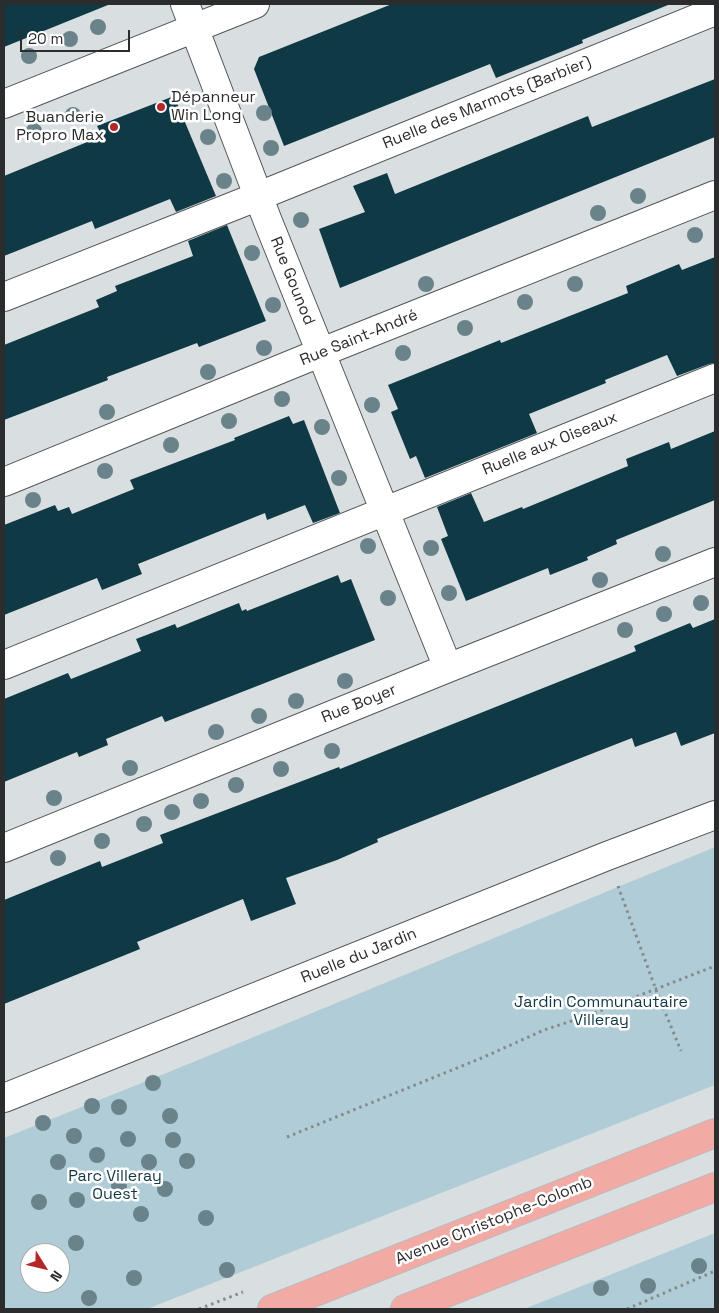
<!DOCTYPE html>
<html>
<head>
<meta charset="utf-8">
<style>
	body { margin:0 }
	#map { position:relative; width:719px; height:1313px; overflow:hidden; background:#d9dfe1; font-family:"Space Grotesk",sans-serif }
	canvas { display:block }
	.frame { position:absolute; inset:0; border:5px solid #2a2c2d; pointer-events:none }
	.north { position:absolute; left:20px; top:1243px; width:50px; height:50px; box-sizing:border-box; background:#fff; border:1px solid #aaabab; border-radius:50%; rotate:126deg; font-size:14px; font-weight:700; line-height:20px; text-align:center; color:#2a2c2d }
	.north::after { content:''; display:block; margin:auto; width:18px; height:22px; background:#b62627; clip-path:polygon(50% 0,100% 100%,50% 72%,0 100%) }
	.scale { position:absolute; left:20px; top:30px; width:110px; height:22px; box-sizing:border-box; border:2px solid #2a2c2d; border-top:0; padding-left:6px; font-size:15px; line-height:18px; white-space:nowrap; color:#2a2c2d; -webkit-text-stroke:4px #fff; paint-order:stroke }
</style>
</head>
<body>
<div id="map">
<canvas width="719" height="1313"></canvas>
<div class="frame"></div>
<div class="north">N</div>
<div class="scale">20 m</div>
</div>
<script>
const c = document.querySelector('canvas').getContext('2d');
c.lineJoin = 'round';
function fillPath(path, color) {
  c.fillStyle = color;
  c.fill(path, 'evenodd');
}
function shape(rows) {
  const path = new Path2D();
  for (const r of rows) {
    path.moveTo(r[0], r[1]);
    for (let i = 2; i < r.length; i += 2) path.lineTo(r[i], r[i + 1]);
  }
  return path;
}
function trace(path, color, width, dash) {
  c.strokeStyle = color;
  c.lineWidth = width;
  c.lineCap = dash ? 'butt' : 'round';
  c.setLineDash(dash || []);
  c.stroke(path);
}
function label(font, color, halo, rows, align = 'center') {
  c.font = font + ' "Space Grotesk",sans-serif';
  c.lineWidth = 5;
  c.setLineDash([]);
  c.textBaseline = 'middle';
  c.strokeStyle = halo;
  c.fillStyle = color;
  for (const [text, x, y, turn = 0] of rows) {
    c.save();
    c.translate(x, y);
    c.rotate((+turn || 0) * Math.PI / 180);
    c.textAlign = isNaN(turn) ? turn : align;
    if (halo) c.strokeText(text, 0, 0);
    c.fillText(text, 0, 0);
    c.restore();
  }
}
const green = shape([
	[715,847,715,1085,147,1309,4,1309,4,1138,164,1074],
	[30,1253,60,1253,60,1283,30,1283],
	[715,1233,715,1309,524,1309]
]);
const building = shape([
	[4,4,108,4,108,5,4,47],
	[392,4,668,4,668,5,582,40,583,43,496,78,490,64,284,146,254,69,259,57],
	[715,79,715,137,340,288,319,229,365,212,353,186,387,173,395,194,588,116,592,127],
	[174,96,216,196,176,212,170,199,95,229,92,221,4,256,4,176,102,136,97,126],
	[227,225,266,321,199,347,197,343,160,357,107,377,108,380,4,420,4,345,99,307,96,300,117,291,115,286,193,256,188,241],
	[715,257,715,363,709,364,677,376,667,355,605,380,606,383,529,414,537,433,425,478,416,456,410,459,391,412,398,409,388,385,500,340,501,343,628,293,626,286,679,264,682,270],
	[289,416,293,424,304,420,340,513,313,523,305,505,267,520,265,513,138,564,142,574,102,590,97,578,4,615,4,525,55,505,58,511,69,507,72,514,134,489,130,480,235,440,234,438],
	[715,431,715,500,616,540,617,544,587,557,588,560,550,575,548,568,466,601,441,539,448,536,437,507,471,493,484,522,522,507,523,509,628,466,626,459,669,442,671,449],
	[338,575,341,583,351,579,375,640,165,722,162,716,106,739,108,745,79,757,77,752,4,782,4,699,68,673,71,679,141,651,136,639,175,624,177,628,239,603,242,611,246,609,247,611],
	[715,619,715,733,681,746,676,732,635,747,632,738,563,765,377,839,378,842,337,860,286,878,296,904,251,921,243,899,137,942,140,949,4,1004,4,900,100,861,102,867,163,843,160,835,339,767,340,769,636,651,634,646,690,623,693,628]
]);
const path = shape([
	[618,886,656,990,681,1051],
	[287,1137,484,1057,544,1030,584,1017,715,966],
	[199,1309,243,1292],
	[627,1309,715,1271]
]);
const minor = shape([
	[185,4,267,219,448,668],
	[4,104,255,4],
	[4,297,259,196,715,11],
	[4,482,322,352,715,195],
	[4,665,715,378],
	[4,848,448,668,715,562],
	[4,1098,607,856,715,815]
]);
const major = shape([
	[272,1309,715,1133],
	[405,1309,715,1187]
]);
const trees = [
	[98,27],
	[70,39],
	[29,56],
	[264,113],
	[73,115],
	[34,131],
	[208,137],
	[271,148],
	[224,181],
	[638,196],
	[598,213],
	[301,220],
	[695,235],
	[252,253],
	[426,284],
	[575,284],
	[525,302],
	[273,305],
	[465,328],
	[264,348],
	[403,353],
	[208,372],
	[282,399],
	[372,405],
	[107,412],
	[229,421],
	[322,427],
	[171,445],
	[105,471],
	[339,478],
	[33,500],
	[368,546],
	[431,548],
	[663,554],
	[600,580],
	[449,593],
	[388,598],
	[701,603],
	[664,614],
	[625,630],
	[345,681],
	[296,701],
	[259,716],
	[216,732],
	[332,751],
	[130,768],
	[281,769],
	[236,785],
	[54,798],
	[201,801],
	[172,812],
	[144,824],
	[102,841],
	[58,858],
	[153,1083],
	[92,1106],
	[119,1107],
	[170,1116],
	[43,1123],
	[74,1136],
	[128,1139],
	[173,1140],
	[97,1155],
	[187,1161],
	[58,1162],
	[149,1162],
	[119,1186],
	[165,1189],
	[77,1200],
	[39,1202],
	[141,1214],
	[206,1218],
	[76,1243],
	[699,1266],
	[227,1270],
	[134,1278],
	[648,1286],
	[601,1288],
	[89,1298]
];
const markers = [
	[161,107,5,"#b62627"],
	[114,127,5,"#b62627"]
];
const poiNames = [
	["Dépanneur",171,98],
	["Win Long",171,116],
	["Buanderie",104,118,"right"],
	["Propro Max",104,136,"right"]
];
const streetNames = [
	["Ruelle des Marmots (Barbier)",487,103,-22],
	["Rue Gounod",292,281,68],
	["Rue Saint-André",359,338,-22],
	["Ruelle aux Oiseaux",550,444,-22],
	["Rue Boyer",359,704,-22],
	["Ruelle du Jardin",359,956,-22],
	["Avenue Christophe-Colomb",494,1221,-22]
];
const parkNames = [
	["Jardin Communautaire",601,1003],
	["Villeray",601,1021],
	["Parc Villeray",115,1177],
	["Ouest",115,1195]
];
fillPath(green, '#b0ccd6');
fillPath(building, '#103946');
trace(minor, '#525759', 30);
trace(major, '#bbbbbc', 30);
trace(path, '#858a8b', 3, [2.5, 4]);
trace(minor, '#fff', 28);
trace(major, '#f2aaa5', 28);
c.fillStyle = '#6a838a';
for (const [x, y] of trees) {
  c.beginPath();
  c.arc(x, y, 8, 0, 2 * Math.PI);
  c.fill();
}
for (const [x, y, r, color] of markers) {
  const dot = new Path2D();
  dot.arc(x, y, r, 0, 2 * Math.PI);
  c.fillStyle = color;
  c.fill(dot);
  trace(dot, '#fff', 2);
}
label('16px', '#2a2c2d', '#fff', poiNames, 'left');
label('16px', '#2a2c2d', '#fff', streetNames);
label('16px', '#103743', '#fff', parkNames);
</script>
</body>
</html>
